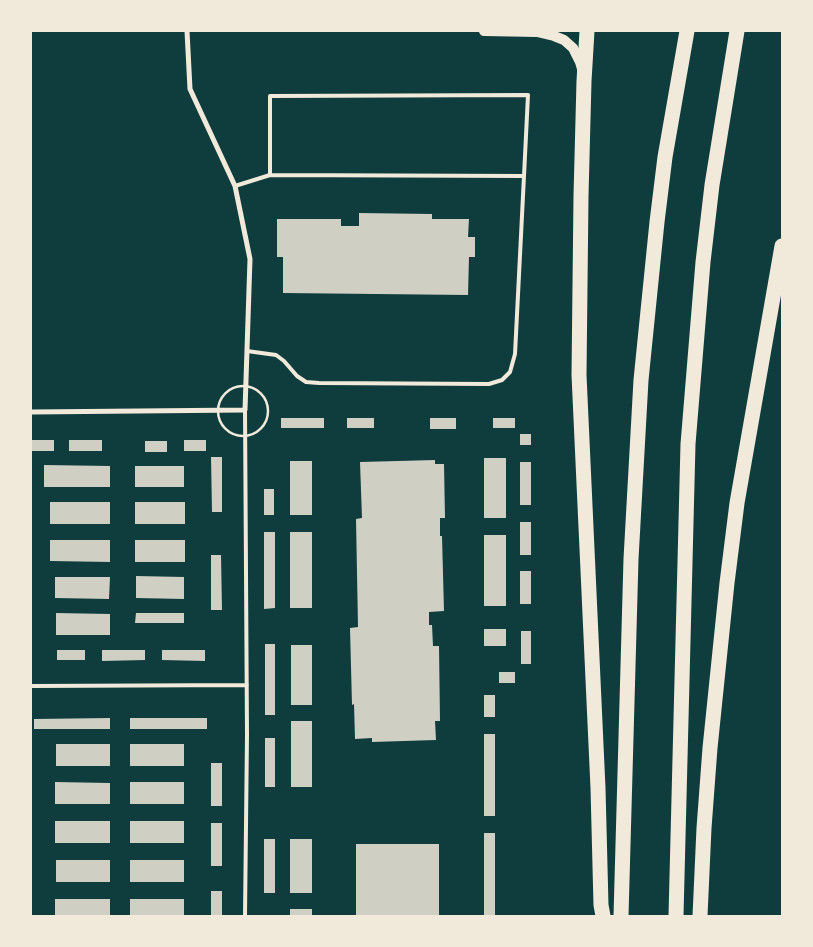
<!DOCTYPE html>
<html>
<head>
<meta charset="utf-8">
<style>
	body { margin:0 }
	#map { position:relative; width:813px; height:947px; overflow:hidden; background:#0f3d3e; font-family:"DM Sans",sans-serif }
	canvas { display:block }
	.frame { position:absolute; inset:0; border:32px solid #f1e9da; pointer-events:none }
</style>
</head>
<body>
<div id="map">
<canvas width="813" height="947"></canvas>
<div class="frame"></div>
</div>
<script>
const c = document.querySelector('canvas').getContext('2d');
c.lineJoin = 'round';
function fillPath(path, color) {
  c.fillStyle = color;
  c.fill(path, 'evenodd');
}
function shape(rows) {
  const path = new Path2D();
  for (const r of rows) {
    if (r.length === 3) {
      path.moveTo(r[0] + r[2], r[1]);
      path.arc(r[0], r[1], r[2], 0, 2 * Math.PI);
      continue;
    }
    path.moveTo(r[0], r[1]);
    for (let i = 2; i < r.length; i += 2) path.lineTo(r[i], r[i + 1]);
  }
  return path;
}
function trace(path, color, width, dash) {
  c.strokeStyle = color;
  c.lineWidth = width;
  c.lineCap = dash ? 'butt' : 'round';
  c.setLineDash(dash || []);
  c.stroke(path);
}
const building = shape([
	[359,213,432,214,432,219,469,219,468,237,475,237,475,257,469,257,468,295,283,293,283,257,277,257,277,219,341,219,341,226,359,226],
	[281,418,324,418,324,428,281,428],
	[347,418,374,418,374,428,347,428],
	[430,418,456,418,456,429,430,429],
	[493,418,515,418,515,428,493,428],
	[520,434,531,434,531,445,520,445],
	[31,440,54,440,54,451,31,451],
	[69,440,102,440,102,451,69,451],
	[184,440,206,440,206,451,184,451],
	[145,441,167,441,167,452,145,452],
	[211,457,222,457,222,512,212,512],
	[484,458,506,458,506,518,484,518],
	[435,460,435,464,444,464,445,518,440,518,440,536,442,536,444,611,429,612,429,625,432,625,433,646,439,646,440,721,435,721,436,740,372,742,372,738,355,739,354,704,352,705,350,628,358,627,356,519,362,518,360,462],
	[290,461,312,461,312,515,290,515],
	[520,462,531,462,531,505,520,505],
	[44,465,110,466,110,487,44,487],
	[135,466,184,466,184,487,135,487],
	[264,489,274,489,274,515,264,515],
	[50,502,110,502,110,524,50,524],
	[135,502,185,502,185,524,135,524],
	[520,522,531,522,531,555,520,555],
	[264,532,275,532,275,608,264,609],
	[290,532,312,532,312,608,290,608],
	[484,535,506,535,506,606,484,606],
	[50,540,110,540,110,562,50,561],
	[135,540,185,540,185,562,135,562],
	[211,555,221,555,222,610,211,610],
	[520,571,531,571,531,604,520,604],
	[136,576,184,577,184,599,136,598],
	[55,577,110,577,109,599,55,598],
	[56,613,110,614,110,635,56,635],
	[136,613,184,613,184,623,135,623],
	[484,629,506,629,506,646,484,646],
	[521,631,531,631,531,664,521,664],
	[265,644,275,644,275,715,265,715],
	[291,645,312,645,312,705,291,705],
	[57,650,85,650,85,660,57,660],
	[102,650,145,650,145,660,102,661],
	[162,650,205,650,205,661,162,660],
	[499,672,515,672,515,683,499,683],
	[484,695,495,695,495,717,484,717],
	[110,718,110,729,34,729,34,719],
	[130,718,207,718,207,729,130,729],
	[291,721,312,721,312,787,291,787],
	[484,734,495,734,495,816,484,816],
	[265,738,275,738,275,787,265,787],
	[56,744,110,744,110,766,56,766],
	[130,744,184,744,184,766,130,766],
	[211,763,222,763,222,806,211,806],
	[55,782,110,783,110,804,55,804],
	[130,782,184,782,184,804,130,804],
	[55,821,110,821,110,843,55,843],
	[130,821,184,821,184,843,130,843],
	[211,823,222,823,222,866,211,866],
	[484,833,495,833,495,915,484,915],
	[264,839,275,839,275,893,264,893],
	[290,839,312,839,312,893,290,893],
	[356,844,439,844,439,916,356,916],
	[56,860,110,860,110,882,56,882],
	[130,860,184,860,184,882,130,882],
	[211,891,222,891,222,916,211,916],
	[55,899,110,899,110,916,55,916],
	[130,899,184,899,184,916,130,916],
	[290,909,312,909,312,916,290,916]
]);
const path = shape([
	[243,411,25]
]);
const service = shape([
	[235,186,270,175,524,176,528,95,270,96,270,175],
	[247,351,276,355,284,361,297,376,306,382,319,383,489,384,502,380,510,372,515,354,524,176],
	[31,686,247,685],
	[245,916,247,735,245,410]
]);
const minor = shape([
	[31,412,245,410,250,259,235,186,190,89,187,31]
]);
const secondary = shape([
	[484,31,537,32,554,36,564,40,573,48,580,62,582,69]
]);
const motorway = shape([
	[587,31,584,81,581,196,579,375,598,788,601,905,603,916],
	[621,916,631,559,641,380,657,222,665,157,687,31],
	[676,916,688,444,703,262,712,185,737,31],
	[700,916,704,828,710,748,727,583,737,503,782,246]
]);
fillPath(building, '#cfcfc3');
trace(path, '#f1e9da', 2.5);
trace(service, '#f1e9da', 4);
trace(minor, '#f1e9da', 5);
trace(secondary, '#f1e9da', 10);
trace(motorway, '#f1e9da', 15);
</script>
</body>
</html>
